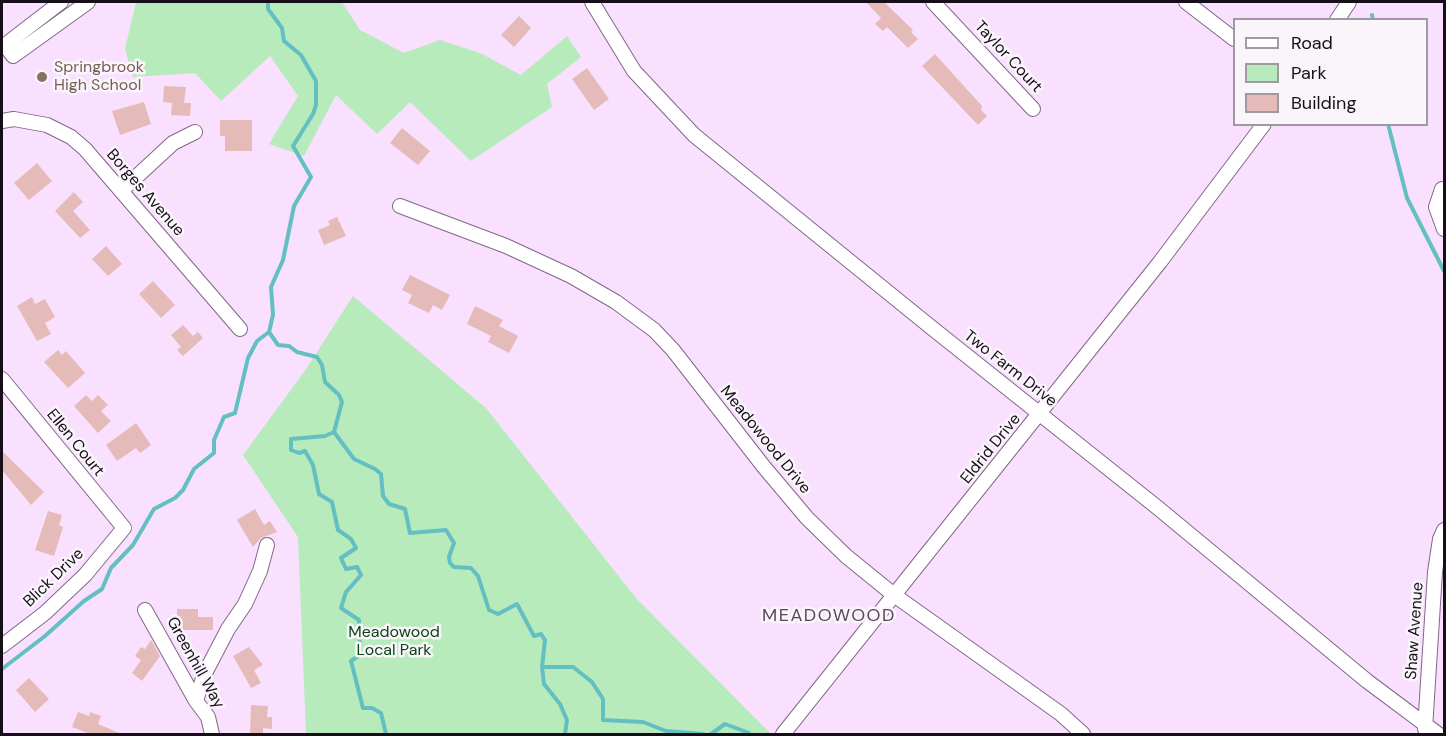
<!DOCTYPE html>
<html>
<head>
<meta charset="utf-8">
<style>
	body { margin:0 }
	#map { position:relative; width:1446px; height:736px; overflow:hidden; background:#f9e0ff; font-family:"DM Sans",sans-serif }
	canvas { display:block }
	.frame { position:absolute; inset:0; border:3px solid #160e18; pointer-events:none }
	.legend { position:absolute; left:1233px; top:18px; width:195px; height:108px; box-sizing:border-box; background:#faf5fb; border:2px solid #9f99a0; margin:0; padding:8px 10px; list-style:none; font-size:18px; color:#160e18 }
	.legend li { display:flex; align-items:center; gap:12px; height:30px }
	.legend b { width:30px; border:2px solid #9f99a0 }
</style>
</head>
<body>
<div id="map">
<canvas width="1446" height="736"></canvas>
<div class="frame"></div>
<ul class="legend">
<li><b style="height:8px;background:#fff"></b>Road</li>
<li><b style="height:16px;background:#b7ebbb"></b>Park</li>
<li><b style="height:16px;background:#e5bbb9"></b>Building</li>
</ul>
</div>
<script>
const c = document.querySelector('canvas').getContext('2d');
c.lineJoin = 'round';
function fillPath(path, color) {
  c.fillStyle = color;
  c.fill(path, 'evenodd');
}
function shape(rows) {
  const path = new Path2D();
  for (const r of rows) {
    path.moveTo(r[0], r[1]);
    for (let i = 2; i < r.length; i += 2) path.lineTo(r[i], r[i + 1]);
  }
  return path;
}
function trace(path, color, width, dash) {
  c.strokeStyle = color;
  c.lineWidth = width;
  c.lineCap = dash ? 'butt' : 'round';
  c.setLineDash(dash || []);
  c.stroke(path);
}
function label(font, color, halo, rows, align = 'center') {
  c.font = font + ' "DM Sans",sans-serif';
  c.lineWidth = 5;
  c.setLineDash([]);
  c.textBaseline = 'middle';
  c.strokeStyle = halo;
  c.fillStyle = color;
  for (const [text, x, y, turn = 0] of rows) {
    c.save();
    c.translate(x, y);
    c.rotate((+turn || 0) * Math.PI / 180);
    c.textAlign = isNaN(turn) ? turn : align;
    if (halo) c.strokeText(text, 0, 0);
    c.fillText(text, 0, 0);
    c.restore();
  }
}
const green = shape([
	[136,2,342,2,360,30,404,53,440,40,480,53,521,75,567,36,581,57,547,84,552,107,471,161,410,102,377,134,336,95,304,156,269,144,298,96,270,56,221,101,195,73,133,77,125,49],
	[353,296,486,408,636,598,771,734,306,734,298,537,243,455,304,372]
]);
const stream = shape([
	[268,2,268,9,282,28,284,41,301,55,316,81,316,105,313,114,293,146,311,177,294,206,283,260,271,287,273,315,269,332,278,345,289,346,297,352,317,357,322,365,325,382,339,395,342,402,334,432,354,459,375,469,381,474,383,496,389,504,405,509,410,533,446,530,454,543,449,557,450,563,454,567,471,568,478,576,489,610,498,614,517,604,534,636,541,634,545,640,542,667,544,684,560,704,567,720,565,734],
	[1372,15,1373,20],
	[1388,124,1407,198,1444,271],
	[334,432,325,436,291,439,291,450,299,453,305,451,313,465,319,494,332,502,338,530,351,539,356,548,341,558,346,569,357,567,361,575,346,592,341,608,359,620,360,655,351,661,363,708,372,708,381,713,386,734],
	[542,667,573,667,592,682,603,699,603,720,643,722,666,731,703,734],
	[2,669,45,636,84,601,102,589,111,568,133,545,154,509,175,498,183,490,194,469,214,453,214,440,224,417,235,413,248,358,257,341,269,332],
	[711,734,725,724,749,733]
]);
const building = shape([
	[866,2,884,2,913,30,911,32,918,39,908,48,887,27,883,31,875,24,881,18],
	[519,16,531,28,514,47,501,35],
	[935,54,982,106,981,110,987,116,978,125,922,66],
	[587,68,609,99,594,110,572,79],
	[164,86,186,87,184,103,191,103,190,116,171,115,172,103,163,102],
	[144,102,151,124,120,135,112,111],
	[220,120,252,120,252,151,225,151,225,136,220,136],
	[402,128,430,151,418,165,390,143],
	[37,163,52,181,29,200,14,183],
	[74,192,83,202,73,211,90,230,80,238,55,211],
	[337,217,346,236,324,245,318,230,330,225,328,221],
	[106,246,122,264,108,276,92,259],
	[410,275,450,295,442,310,433,305,429,313,408,303,412,295,402,290],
	[153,281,175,305,161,318,139,294],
	[32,297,35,304,45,299,55,317,45,323,51,334,37,341,17,306],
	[475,306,503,320,499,326,518,336,509,353,488,342,491,336,467,324],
	[183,325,193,336,198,332,203,338,183,356,177,350,181,347,171,335],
	[58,350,62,355,66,351,85,373,68,388,44,362],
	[86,395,92,401,98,395,108,405,101,411,111,421,98,433,74,406],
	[136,423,151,445,140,453,136,448,117,461,106,445],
	[2,451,44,492,31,505,2,470],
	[255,509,264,525,270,521,277,532,261,538,253,547,237,520],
	[48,511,62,515,59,525,63,527,54,556,35,550],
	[177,609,198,609,198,617,213,617,213,630,173,630,173,619,177,619],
	[151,640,160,656,142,681,132,673,141,660,135,656,141,647,145,649],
	[249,647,263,665,254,670,261,683,251,688,233,656],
	[29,678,49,699,35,712,16,690],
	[251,705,268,706,267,717,272,717,272,729,263,728,263,735,250,735],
	[78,712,89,716,90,712,101,716,98,724,124,735,93,735,72,727]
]);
const minor = shape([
	[61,2,5,45,13,56,88,2],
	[592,2,634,71,694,135,932,328,1158,508,1367,681,1438,734],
	[933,2,1033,109],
	[1186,2,1234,39],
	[1337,20,1349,2],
	[2,121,14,119,47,125,71,137,85,149,240,329],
	[1442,189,1436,207,1444,229],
	[121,191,173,143,195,132],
	[400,206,506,246,571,276,616,302,654,330,673,350,764,467,807,518,846,556,894,595,1061,714,1083,734],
	[2,379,124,528,85,575,45,613,2,646],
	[145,610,196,701,208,717,212,734],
	[196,701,204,675,228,629,245,604,260,571,267,545],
	[1425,729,1435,572,1440,539,1444,530],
	[783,734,1160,262,1264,124]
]);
const markers = [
	[42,77,6,"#8d6e63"]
];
const streetNames = [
	["Taylor Court",1008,57,47],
	["Borges Avenue",145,193,49],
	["Two Farm Drive",1010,369,38],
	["Meadowood Drive",765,440,51],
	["Ellen Court",75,443,51],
	["Eldrid Drive",991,449,-51],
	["Blick Drive",54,578,-44],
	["Shaw Avenue",1415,631,-86],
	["Greenhill Way",195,663,61]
];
const educationNames = [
	["Springbrook",54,68],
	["High School",54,86]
];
const parkNames = [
	["Meadowood",394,633],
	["Local Park",394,651]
];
const neighbourhoodNames = [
	["MEADOWOOD",829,616]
];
fillPath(green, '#b7ebbb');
trace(stream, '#63bfc1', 4);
fillPath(building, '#e5bbb9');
trace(minor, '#7f6984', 16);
trace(minor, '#fff', 14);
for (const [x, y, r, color] of markers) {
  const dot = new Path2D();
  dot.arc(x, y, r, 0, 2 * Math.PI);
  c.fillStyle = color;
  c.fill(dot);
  trace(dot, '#faf5fb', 2);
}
label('16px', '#160e18', '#faf5fb', streetNames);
label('16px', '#785e54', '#faf5fb', educationNames, 'left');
label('16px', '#0a4518', '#faf5fb', parkNames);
c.letterSpacing = '1.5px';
label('18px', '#5a455e', '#faf5fb', neighbourhoodNames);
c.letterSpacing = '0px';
</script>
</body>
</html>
